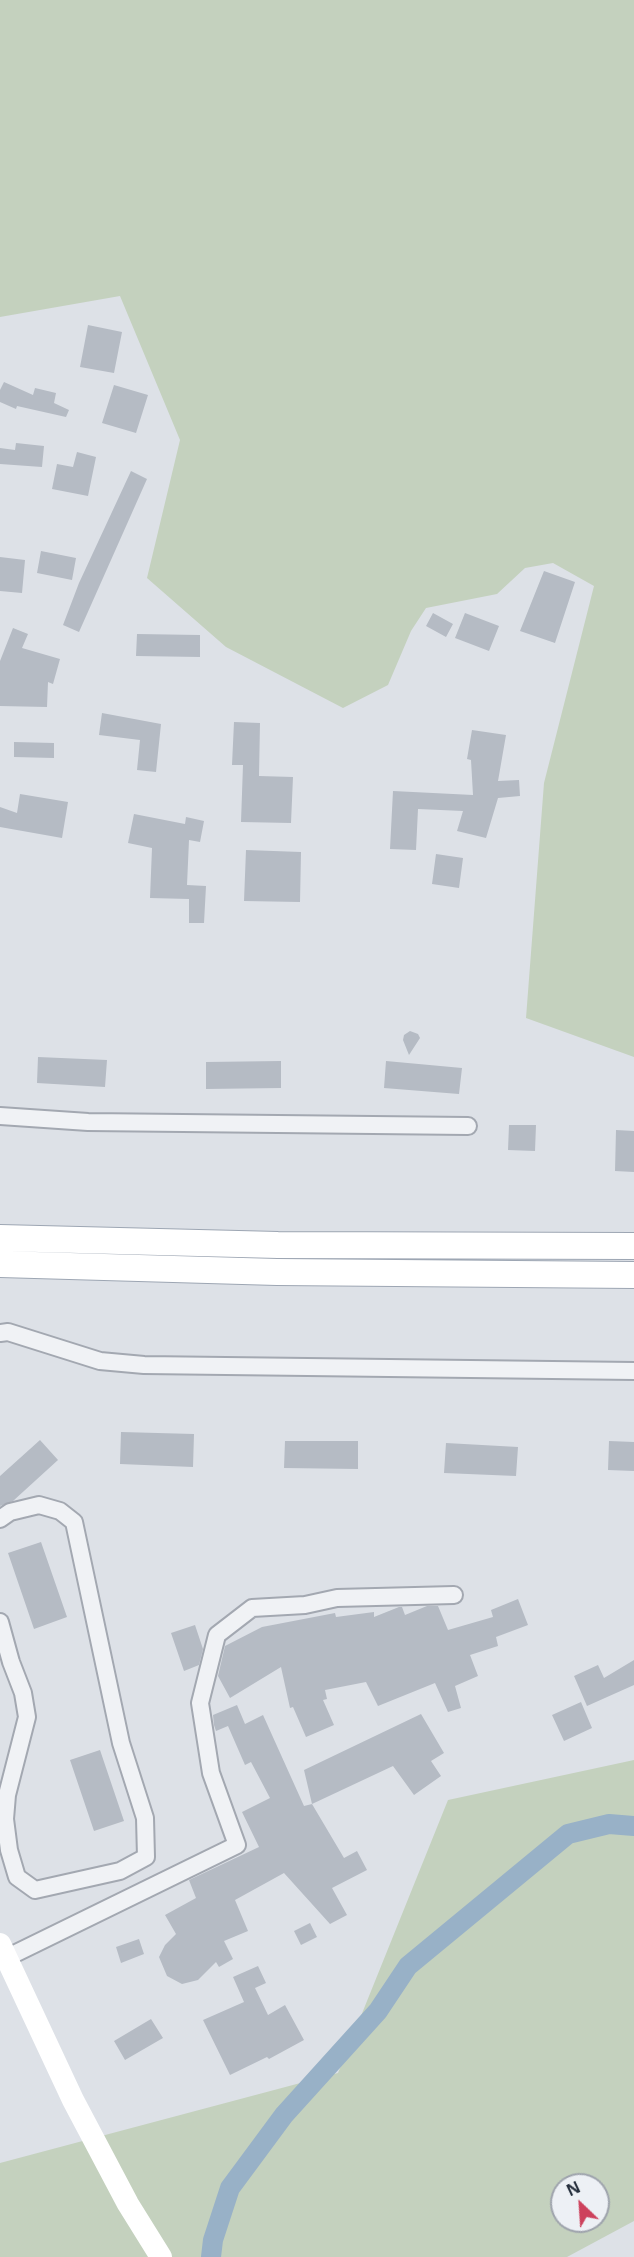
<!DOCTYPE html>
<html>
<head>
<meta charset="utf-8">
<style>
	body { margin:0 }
	#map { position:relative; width:634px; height:2257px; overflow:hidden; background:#dde1e7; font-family:"Noto Sans",sans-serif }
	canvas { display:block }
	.north { position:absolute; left:550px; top:2173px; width:60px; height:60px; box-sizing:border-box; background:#edf0f5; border:2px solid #9ea3ac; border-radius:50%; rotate:335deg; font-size:16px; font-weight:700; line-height:24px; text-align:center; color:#27303e }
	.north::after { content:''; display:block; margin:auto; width:21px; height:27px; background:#cd415c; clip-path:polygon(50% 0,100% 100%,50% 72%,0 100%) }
</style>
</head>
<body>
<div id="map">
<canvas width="634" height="2257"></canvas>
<div class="north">N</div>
</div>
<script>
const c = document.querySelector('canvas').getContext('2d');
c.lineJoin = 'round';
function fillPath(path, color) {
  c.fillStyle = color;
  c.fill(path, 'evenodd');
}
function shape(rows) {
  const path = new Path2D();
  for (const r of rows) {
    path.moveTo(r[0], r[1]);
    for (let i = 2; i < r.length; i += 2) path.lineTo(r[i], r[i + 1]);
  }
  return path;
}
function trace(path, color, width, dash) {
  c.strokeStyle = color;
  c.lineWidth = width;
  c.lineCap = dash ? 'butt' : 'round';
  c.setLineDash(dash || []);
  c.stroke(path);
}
const green = shape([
	[0,0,634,0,634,1057,526,1018,544,783,594,586,553,563,525,568,497,594,426,608,411,631,388,685,343,708,226,647,147,578,180,440,120,296,0,317],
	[634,1760,634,2221,567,2257,0,2257,0,2163,338,2073,448,1800],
	[562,2185,598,2185,598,2221,562,2221]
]);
const canal = shape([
	[211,2257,213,2240,230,2188,284,2115,378,2011,408,1966,568,1834,609,1824,634,1826]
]);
const building = shape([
	[88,325,122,332,114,373,80,367],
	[4,382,33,395,35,388,56,393,54,403,69,410,66,417,17,406,16,409,0,402,0,390],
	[114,385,148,395,136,433,102,423],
	[16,443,44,446,42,467,0,464,0,448,15,450],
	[77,452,96,457,88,496,52,489,57,464,73,467],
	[131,471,147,479,79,632,63,625,79,583],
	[41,551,76,558,72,580,37,573],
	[0,557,25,560,22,593,0,591],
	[544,571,575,582,555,643,520,631],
	[433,613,453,624,446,637,426,626],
	[465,613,499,626,489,651,455,638],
	[13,628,28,634,22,648,60,659,53,684,48,682,47,707,0,706,0,661],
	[137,634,200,635,200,657,136,656],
	[102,713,161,724,156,772,137,770,140,740,99,735],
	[234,722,260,723,259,776,293,777,291,823,241,822,243,765,232,765],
	[472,730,506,735,498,781,519,780,520,796,498,798,486,838,457,831,463,811,418,809,416,850,390,849,393,791,473,795,471,760,467,759],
	[14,742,54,743,54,758,14,757],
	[20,794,68,802,62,838,0,827,0,807,17,813],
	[134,814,185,824,186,817,204,821,200,842,189,840,187,885,206,886,204,923,189,923,189,899,150,898,152,848,128,843],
	[246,850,301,852,300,902,244,901],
	[436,854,463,858,459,888,432,884],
	[410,1031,418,1034,420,1038,409,1055,403,1040,404,1035],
	[38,1057,107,1060,105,1087,37,1083],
	[281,1061,281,1088,206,1089,206,1062],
	[386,1061,462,1068,459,1094,384,1088],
	[509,1125,536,1125,535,1151,508,1150],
	[616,1130,634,1131,634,1172,615,1171],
	[121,1432,194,1434,193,1467,120,1464],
	[40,1440,58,1460,13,1501,0,1506,0,1476],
	[285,1441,358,1441,358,1469,284,1468],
	[609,1441,634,1442,634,1471,608,1470],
	[446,1443,518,1447,516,1476,444,1473],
	[41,1542,67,1617,34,1629,8,1553],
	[518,1599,528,1625,496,1637,498,1646,470,1655,478,1676,455,1686,461,1708,448,1712,435,1683,378,1706,366,1682,325,1690,327,1699,323,1700,334,1725,306,1737,293,1707,290,1708,281,1667,230,1698,218,1676,225,1646,262,1627,335,1613,336,1617,374,1612,374,1617,399,1607,402,1607,405,1615,427,1606,438,1606,448,1630,493,1617,491,1610],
	[195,1625,203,1649,199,1665,184,1671,171,1633],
	[634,1660,634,1685,587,1706,574,1676,598,1665,604,1678],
	[581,1702,592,1728,564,1741,552,1715],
	[237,1705,245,1724,263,1715,304,1806,312,1804,304,1770,421,1714,444,1753,431,1761,441,1776,414,1795,393,1766,312,1804,344,1858,357,1851,367,1870,332,1888,347,1915,330,1924,284,1873,235,1900,248,1931,224,1941,233,1959,219,1967,216,1962,198,1980,182,1984,167,1976,159,1957,165,1945,176,1934,165,1915,196,1898,189,1880,259,1847,242,1812,270,1798,251,1762,245,1765,228,1726,216,1731,214,1725,213,1715],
	[100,1750,124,1821,94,1831,70,1760],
	[310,1923,317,1937,301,1945,294,1931],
	[139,1939,144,1954,121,1963,116,1947],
	[258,1966,266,1983,255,1988,268,2015,285,2005,304,2040,269,2059,267,2057,230,2075,203,2020,244,2002,233,1977],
	[151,2019,163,2038,125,2060,114,2041]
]);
const street = shape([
	[0,1116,88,1122,468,1126],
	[0,1333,8,1332,100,1361,144,1365,634,1371],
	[0,1519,10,1512,39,1505,60,1511,74,1522,121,1743,145,1818,146,1857,120,1871,35,1890,17,1877,9,1850,5,1819,7,1795,27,1717,23,1693,11,1662,0,1622],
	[6,1958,237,1845,211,1773,200,1703,217,1635,252,1608,305,1605,337,1598,454,1595]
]);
const secondary = shape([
	[0,1944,73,2100,128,2204,161,2257]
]);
const primary = shape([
	[0,1238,278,1245,634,1246],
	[0,1264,277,1272,634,1275]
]);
fillPath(green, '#c4d1be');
trace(canal, '#98b1c7', 20);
fillPath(building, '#b5bbc4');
trace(street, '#a3a8b1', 20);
trace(primary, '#9da6b3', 28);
trace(street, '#f0f2f5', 16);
trace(secondary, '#fff', 22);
trace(primary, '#fff', 26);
</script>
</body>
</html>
